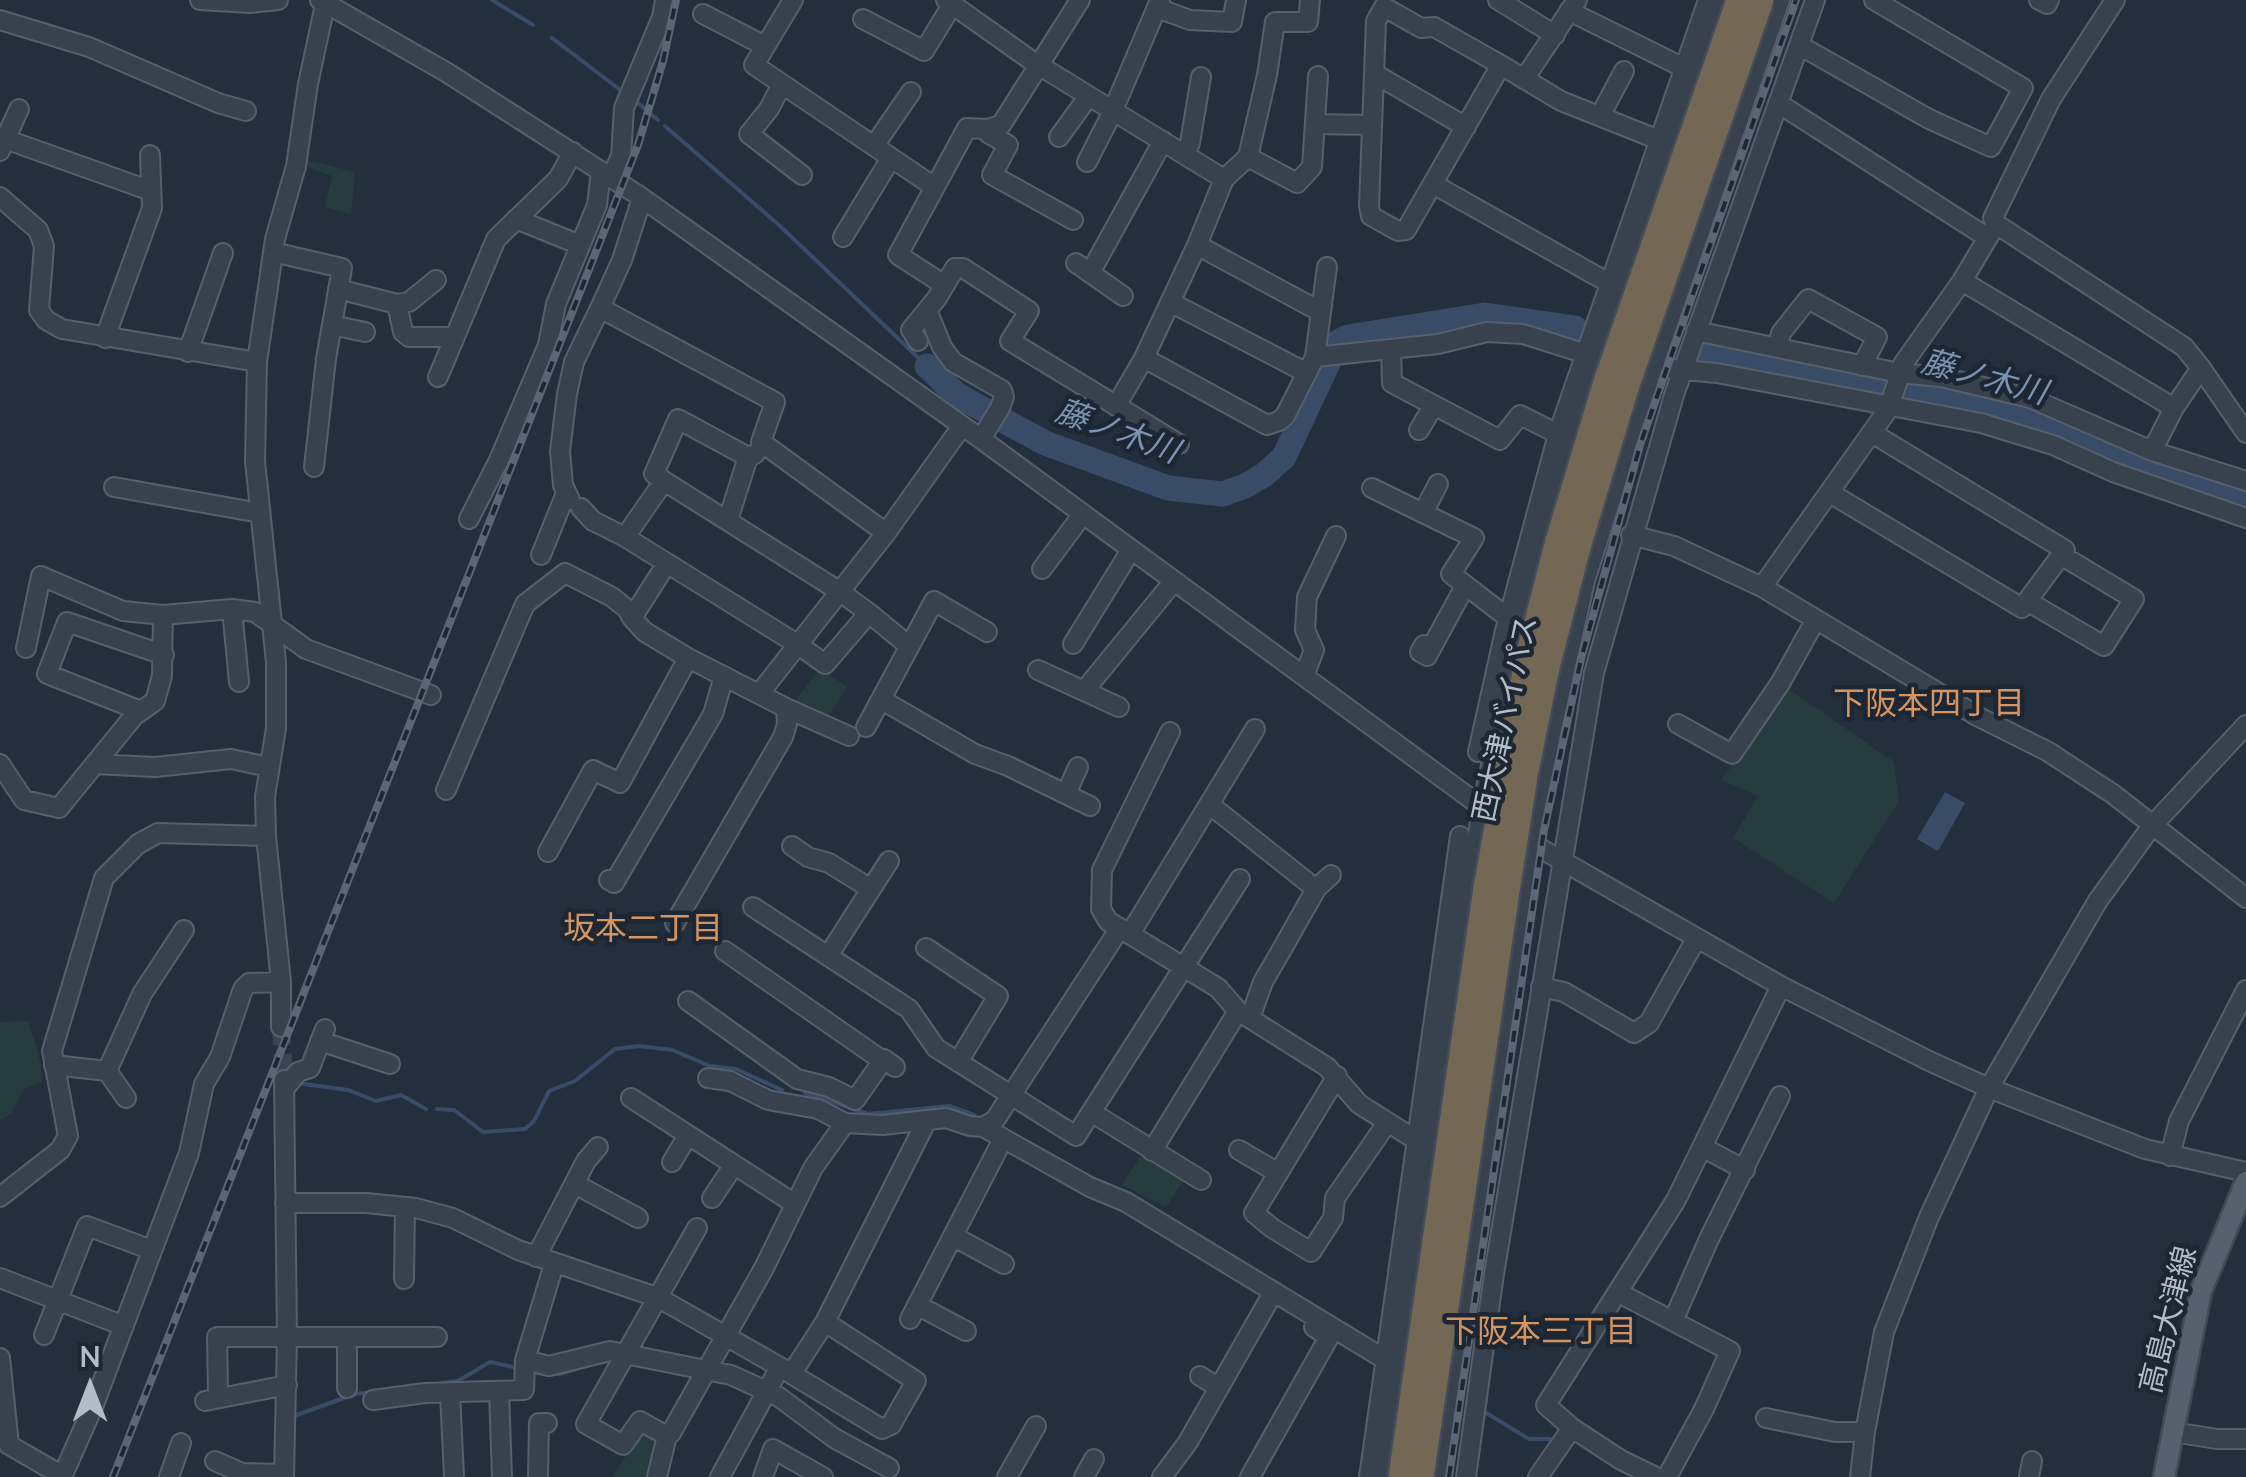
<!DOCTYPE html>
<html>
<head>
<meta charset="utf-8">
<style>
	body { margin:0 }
	#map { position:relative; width:2246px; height:1477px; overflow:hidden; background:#242f3e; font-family:Mulish,sans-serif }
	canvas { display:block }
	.north { position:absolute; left:40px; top:1337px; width:100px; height:100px; -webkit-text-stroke:8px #1d2633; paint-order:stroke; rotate:0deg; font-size:28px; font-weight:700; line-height:40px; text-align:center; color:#b4bcc9 }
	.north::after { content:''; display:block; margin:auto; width:35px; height:45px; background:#b4bcc9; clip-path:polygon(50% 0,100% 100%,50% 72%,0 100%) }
</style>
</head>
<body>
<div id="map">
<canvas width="2246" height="1477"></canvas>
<div class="north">N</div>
</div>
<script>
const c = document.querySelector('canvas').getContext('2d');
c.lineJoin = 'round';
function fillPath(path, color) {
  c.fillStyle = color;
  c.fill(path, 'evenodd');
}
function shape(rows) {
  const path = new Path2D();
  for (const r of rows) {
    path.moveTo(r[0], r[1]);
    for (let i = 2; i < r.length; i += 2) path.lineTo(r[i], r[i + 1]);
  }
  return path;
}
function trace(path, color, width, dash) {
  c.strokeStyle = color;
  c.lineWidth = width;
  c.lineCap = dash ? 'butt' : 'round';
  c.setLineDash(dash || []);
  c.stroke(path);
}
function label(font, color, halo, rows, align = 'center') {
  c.font = font + ' Mulish,"Noto Sans JP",sans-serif';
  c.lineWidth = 9;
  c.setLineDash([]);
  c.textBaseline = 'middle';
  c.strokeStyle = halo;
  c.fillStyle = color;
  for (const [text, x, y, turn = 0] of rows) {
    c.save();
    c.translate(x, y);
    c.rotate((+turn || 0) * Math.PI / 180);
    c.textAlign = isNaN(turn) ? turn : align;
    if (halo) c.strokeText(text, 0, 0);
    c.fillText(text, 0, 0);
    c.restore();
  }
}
const green = shape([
	[307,160,355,172,351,214,325,207,332,176,305,166],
	[820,669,847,687,828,717,793,703],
	[1789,689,1894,762,1899,801,1834,903,1733,838,1758,796,1721,780],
	[28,1021,40,1060,42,1081,23,1090,11,1114,0,1120,0,1022],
	[1142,1154,1184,1180,1166,1207,1122,1185],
	[640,1432,651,1432,658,1442,651,1477,613,1477]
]);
const water = shape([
	[1945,792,1965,803,1938,851,1917,839]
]);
const stream = shape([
	[492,0,533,25],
	[552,38,619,89],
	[638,103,658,120],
	[665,126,780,226,927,366],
	[304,1084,348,1090,376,1101,401,1095,426,1109],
	[805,1093,868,1114,949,1106,974,1115],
	[437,1109,454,1110,483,1132,525,1129,534,1121,549,1091,575,1081,615,1049,639,1046,672,1050,710,1066,736,1069,782,1090],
	[535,1373,560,1374,589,1365],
	[1483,1411,1529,1439,1550,1439],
	[294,1416,355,1394,458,1381,490,1362,513,1367]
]);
const river = shape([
	[1697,352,1981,405,2246,497],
	[927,366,957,395,1045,443,1168,488,1223,494,1245,486,1264,475,1284,457,1338,342,1348,337,1485,315,1575,328]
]);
const minorTunnel = shape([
	[281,1027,284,1080]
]);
const minor = shape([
	[200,0,249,3,278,0],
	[320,0,446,72,638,195,981,439,1531,843,1781,986,1929,1061,1989,1088,2145,1149,2246,1172],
	[793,0,754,65,933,186],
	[946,0,1032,61,1224,179],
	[1498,0,1555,35],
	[2039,0,2047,4,2049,0],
	[2115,0,2051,99,1993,218,1996,224,2184,347,2201,368],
	[1157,8,1190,20,1232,22,1236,0],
	[1569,11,1684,68],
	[703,14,765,46],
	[863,19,924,51,952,5],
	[0,20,89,47,218,103,246,111],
	[1799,45,1929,119,1991,147,2023,88,1874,0],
	[1501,65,1406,230,1398,231,1371,216,1369,206,1376,21,1384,7,1421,28,1434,27,1501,65,1561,101,1659,140],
	[1375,74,1466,127],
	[1524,79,1577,0],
	[782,84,769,109,749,134,802,175],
	[1778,103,1988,238],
	[1600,116,1624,71],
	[1315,124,1372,125],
	[987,129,988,133,1008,145,992,175,1073,220],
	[1059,137,1088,97],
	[5,139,151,191],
	[874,146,911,92],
	[0,151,19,109],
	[1185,155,1190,143,1201,77],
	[1248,157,1297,183,1312,167,1318,76],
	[1087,162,1112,113,1160,0],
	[611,177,621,156,624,108,662,17,665,0],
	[1433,184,1616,287],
	[0,197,38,230,44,246,39,310,46,320,62,329,257,362],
	[642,198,622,260,600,308,775,402,761,442,886,533],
	[516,219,580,245],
	[843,237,891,158],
	[1197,245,1224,179,1248,157,1267,75,1275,22,1308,22,1310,0],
	[273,252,342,268,326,359,314,467],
	[1076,263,1123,296],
	[1090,273,1163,141],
	[1962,281,2174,408,2152,451],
	[943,284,898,255,967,128,987,129,1001,125,1080,0],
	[338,289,397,304,403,332,409,337,454,337],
	[1170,302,1305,372],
	[397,304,409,302,436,280],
	[927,310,942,347,953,362,1002,390,1004,397,1000,408,981,439],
	[332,325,365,332],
	[1696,331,1899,373,1941,377,2030,398,2152,451,2246,481],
	[105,338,152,208,150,155],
	[918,341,911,330,937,298,955,268,963,268,1029,311,1010,341,1179,444],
	[1778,348,1781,333,1808,299,1877,337,1862,366],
	[1391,349,1392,383,1500,440,1520,415,1558,434],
	[188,352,223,253],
	[1315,357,1438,344,1487,332,1523,334,1583,353],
	[1144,358,1267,425,1279,421,1285,416,1315,357,1327,267],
	[1671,369,1717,373,1981,423,2053,445,2113,472,2246,518],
	[438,377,496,239,558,179,573,152],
	[1116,406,1144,358,1197,245,1321,312],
	[2174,408,2201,368,2246,433],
	[1419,430,1434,405],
	[664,481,654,474,678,419,748,457],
	[114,487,260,513],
	[1372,488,1474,538,1451,574,1508,618],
	[1830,493,2022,608,2065,550,1872,433],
	[570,500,563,485,560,451,567,394,574,362,600,308],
	[581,508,593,521,625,537],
	[1423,513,1438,484],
	[469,519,499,460,548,345,556,304,597,205,601,171],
	[728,520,748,457,755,454],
	[1631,535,1674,546,1762,587,1977,716,2047,751,2113,794,2246,898],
	[541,555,566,493],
	[1042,569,1083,514],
	[1762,587,1889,408,1903,364,1962,281,1996,224],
	[2027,601,2104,646,2134,599,2061,555],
	[232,609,239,682],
	[869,613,825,664,797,644,625,537,664,481,839,591,869,613,909,646],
	[632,618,645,632,688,658,786,708,787,724,783,737,675,923],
	[1073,644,1131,550],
	[1424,645,1420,652,1427,656,1465,586],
	[26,648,41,576,123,611,163,615,232,609,255,612,306,649,431,695],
	[1038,670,1119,707],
	[1304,676,1314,650,1305,630,1307,597,1336,536],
	[1084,691,1174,581],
	[759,694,886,533,962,426],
	[882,700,975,754,1008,766,1090,806],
	[786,708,849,736],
	[141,711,47,674,67,622,164,655],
	[1678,724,1732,754,1781,682,1816,619],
	[866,727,934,601,987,632],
	[1170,732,1102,870,1101,909,1108,921,1218,988,1238,1011,1327,1067,1359,1104,1416,1140],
	[1478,752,1505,631,1558,434,1708,0],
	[0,764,24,800,59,808,134,716,155,701,162,676,163,615],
	[95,764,155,767,231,759,269,767],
	[446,790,525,604,565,573,612,597,627,609,632,618,667,563],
	[1066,794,1078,767],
	[1209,804,1316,889],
	[792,846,808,857,829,863,871,889],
	[548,852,593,770,620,783,688,658],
	[609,880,614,883,713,714,724,676],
	[753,907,909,1009,936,1048,1076,1136,1240,879],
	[1130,934,1255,729],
	[926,948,998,996,958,1062],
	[725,951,883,1061],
	[828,956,889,861],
	[1541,987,1564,992,1634,1033,1649,1023,1696,939],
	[688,1001,797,1079,829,1087,855,1100,884,1059,895,1067],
	[1250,1018,1263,982,1281,951,1316,889,1331,875],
	[281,1027,281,982,266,836,265,797,276,728,276,662,255,461,257,362,275,239,296,166,308,84,326,0],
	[320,1041,390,1064],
	[54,1065,107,1071,142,994,184,930],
	[107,1071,126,1098],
	[1337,1076,1254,1213,1272,1228,1311,1252,1333,1218,1335,1198,1387,1123],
	[708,1078,730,1081,768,1100,818,1109,845,1123,883,1125,927,1120],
	[285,1088,298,1072,310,1068,325,1029],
	[631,1098,795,1204],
	[1091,1112,1201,1180],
	[983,1127,1090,1187,1126,1202,1386,1360],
	[1702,1147,1745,1170],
	[1239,1150,1278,1173],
	[1152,1151,1238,1011],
	[2170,1156,2179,1121,2246,990],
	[672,1162,688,1135],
	[575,1184,638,1218],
	[0,1197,60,1150,68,1136,52,1051,104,878,138,844,158,833,266,836],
	[712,1198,734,1165],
	[285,1203,366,1203,416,1208,453,1218,518,1250,659,1298,780,1367],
	[697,1228,586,1424,623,1445,640,1421,667,1436,671,1433,764,1268,813,1168,845,1123],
	[953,1236,1004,1264],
	[536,1257,586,1161,598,1147],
	[0,1278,124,1326],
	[404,1279,405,1207],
	[1619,1293,1730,1351,1704,1409,1667,1477],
	[917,1305,966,1331],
	[910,1319,1003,1139],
	[1673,1321,1709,1239,1780,1096],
	[44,1335,87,1226,152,1250],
	[0,1358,9,1445,63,1476],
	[525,1360,549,1366,610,1351,731,1375,779,1397,834,1438,889,1468],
	[792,1373,825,1322,927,1120,946,1118,970,1126,983,1127,995,1120,1120,928],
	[1200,1376,1219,1388],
	[347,1388,347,1337],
	[218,1391,217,1337,437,1337],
	[450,1392,454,1477],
	[499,1392,502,1477],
	[373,1400,425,1393,524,1390,525,1360,554,1264],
	[205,1401,287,1385],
	[1766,1418,1835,1432,1865,1432],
	[2173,1432,2217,1439,2246,1439],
	[215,1461,242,1473,284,1474],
	[62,1477,93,1407,189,1153,204,1084,220,1057,243,989,249,983,281,982],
	[169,1477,181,1443],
	[284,1477,287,1337,284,1080],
	[538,1477,539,1423,547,1423],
	[657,1477,667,1436],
	[720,1477,780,1367,882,1429,891,1425,916,1381,825,1322],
	[763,1477,773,1449,823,1477],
	[1007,1477,1036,1426],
	[1084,1477,1094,1459],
	[1162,1477,1188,1442,1269,1300],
	[1250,1477,1329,1337,1314,1327],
	[1369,1477,1460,836],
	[1385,1477,1482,807,1519,636,1570,443,1725,0],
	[1437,1477,1531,843,1551,734,1585,581,1653,367,1780,0],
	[1466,1477,1494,1274,1594,673,1674,395,1815,0],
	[1538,1477,1572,1428],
	[1656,1477,1621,1460,1572,1428,1546,1405,1676,1200,1781,986],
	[1860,1477,1865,1432,1884,1332,1929,1217,1989,1088,2097,902,2151,827,2246,725],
	[2029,1477,2032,1461]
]);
const major = shape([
	[2164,1477,2201,1291,2246,1182]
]);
const rail = shape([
	[113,1477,638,145,663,61,676,0],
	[1449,1477,1544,830,1581,659,1640,445,1796,0]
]);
const highwayBridge = shape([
	[1401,1477,1486,888,1527,661,1558,541,1606,382,1739,0],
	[1421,1477,1507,891,1525,776,1547,667,1578,547,1626,388,1761,0]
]);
const streetNames = [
	["西大津バイパス",1506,719,-78],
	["高島大津線",2169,1320,-76]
];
const waterNames = [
	["藤ノ木川",1984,378,15],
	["藤ノ木川",1117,432,20]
];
const neighbourhoodNames = [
	["下阪本四丁目",1929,704],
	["坂本二丁目",643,929],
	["下阪本三丁目",1541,1332]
];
fillPath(green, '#263c3f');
fillPath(water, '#394c67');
trace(stream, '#394c67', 4);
trace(river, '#394c67', 25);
trace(minorTunnel, '#3a4453', 18, [18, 9]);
trace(minor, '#565f6c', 22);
trace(major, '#414a57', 25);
trace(minor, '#38414e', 18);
trace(major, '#56606e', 20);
trace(rail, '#5a6575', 8);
trace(rail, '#1d2633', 4, [11]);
trace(highwayBridge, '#434c59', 30, []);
trace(highwayBridge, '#746855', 25);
label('30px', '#b4bcc9', '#1d2633', streetNames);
label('italic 32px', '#7c92b1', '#1d2633', waterNames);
label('32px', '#d59563', '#1d2633', neighbourhoodNames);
</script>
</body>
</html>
